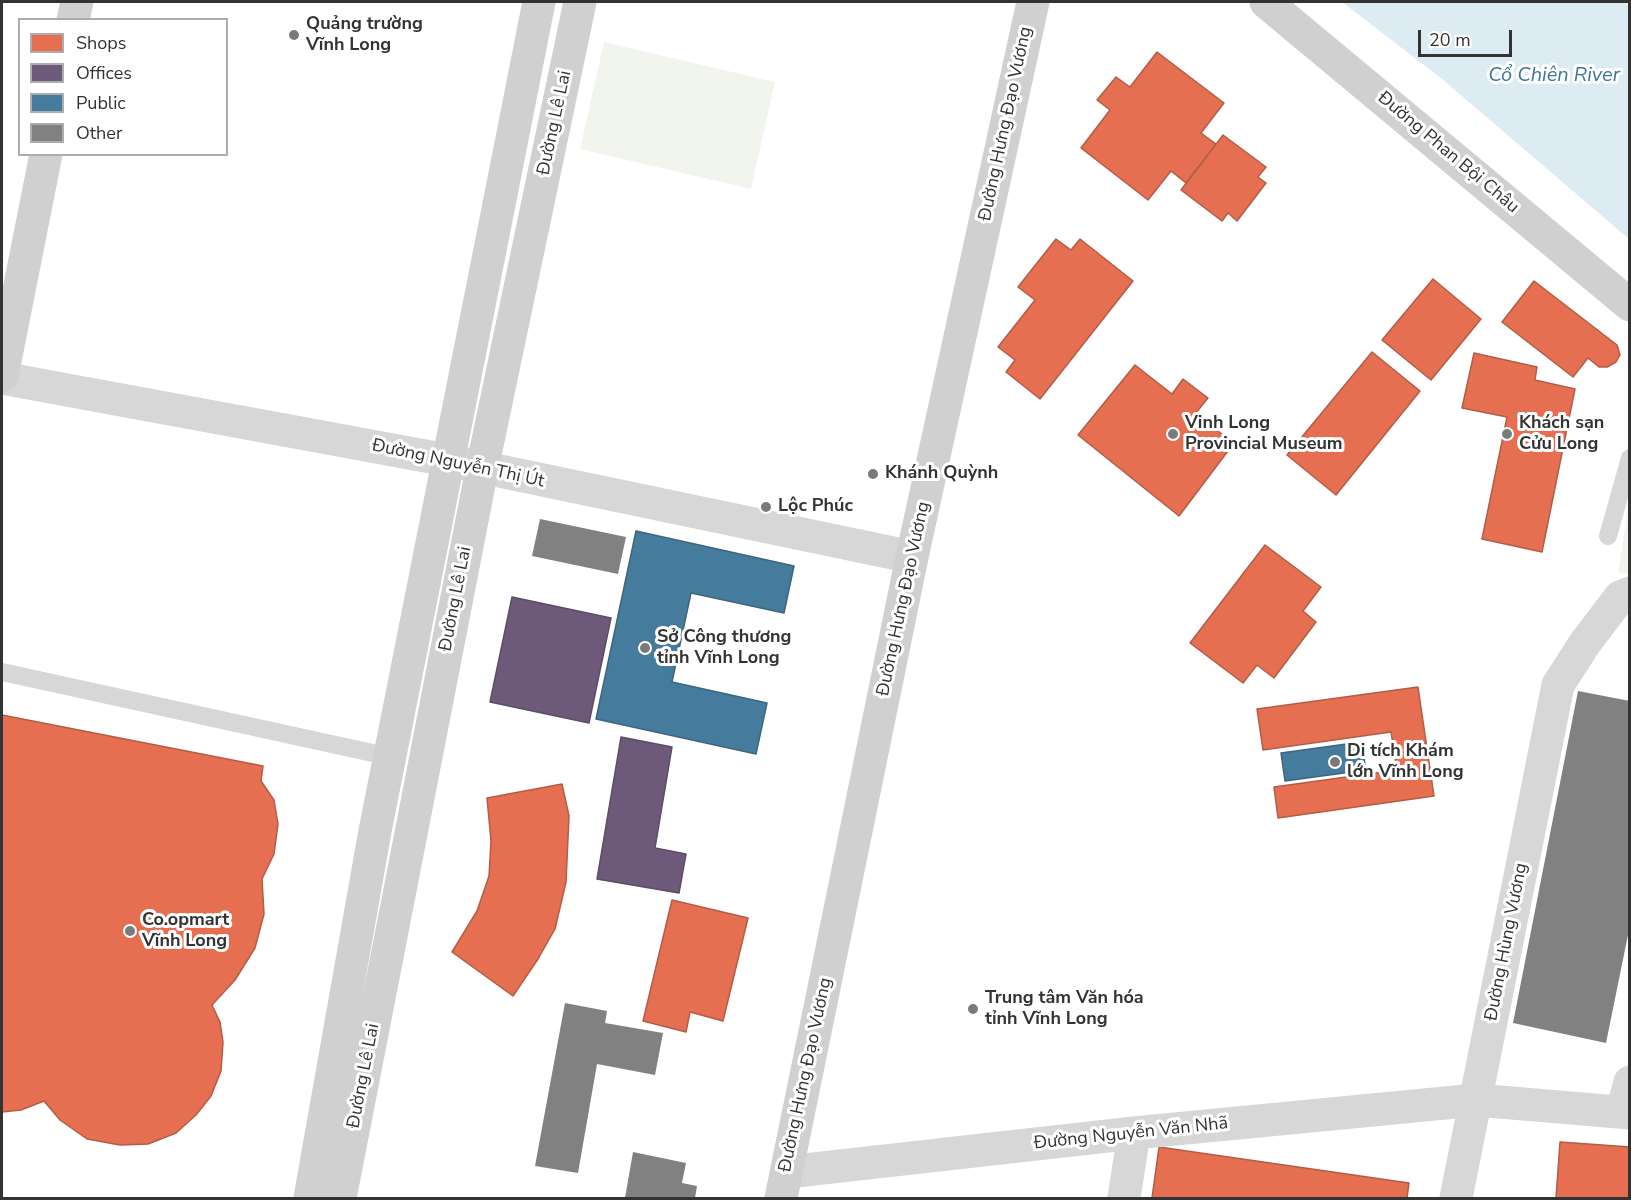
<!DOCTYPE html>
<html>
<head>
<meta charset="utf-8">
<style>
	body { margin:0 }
	#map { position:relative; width:1631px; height:1200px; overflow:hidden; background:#fff; font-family:"Nunito Sans",sans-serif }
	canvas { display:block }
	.frame { position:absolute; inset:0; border:3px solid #333; pointer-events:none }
	.legend { position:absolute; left:18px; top:18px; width:210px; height:138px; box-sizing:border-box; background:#fff; border:2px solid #adadad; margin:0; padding:8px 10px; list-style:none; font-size:18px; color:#333 }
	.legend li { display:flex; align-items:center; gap:12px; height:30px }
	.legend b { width:30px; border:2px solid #adadad }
	.scale { position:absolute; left:1418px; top:30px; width:94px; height:27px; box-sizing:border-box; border:3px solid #333; border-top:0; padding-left:8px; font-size:18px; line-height:21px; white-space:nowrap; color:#333; -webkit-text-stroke:4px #fff; paint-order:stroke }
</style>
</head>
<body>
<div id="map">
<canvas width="1631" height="1200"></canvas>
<div class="frame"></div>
<ul class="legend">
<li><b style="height:16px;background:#e76f51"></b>Shops</li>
<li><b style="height:16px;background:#6d597a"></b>Offices</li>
<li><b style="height:16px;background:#457b9d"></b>Public</li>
<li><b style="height:16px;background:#818181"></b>Other</li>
</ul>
<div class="scale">20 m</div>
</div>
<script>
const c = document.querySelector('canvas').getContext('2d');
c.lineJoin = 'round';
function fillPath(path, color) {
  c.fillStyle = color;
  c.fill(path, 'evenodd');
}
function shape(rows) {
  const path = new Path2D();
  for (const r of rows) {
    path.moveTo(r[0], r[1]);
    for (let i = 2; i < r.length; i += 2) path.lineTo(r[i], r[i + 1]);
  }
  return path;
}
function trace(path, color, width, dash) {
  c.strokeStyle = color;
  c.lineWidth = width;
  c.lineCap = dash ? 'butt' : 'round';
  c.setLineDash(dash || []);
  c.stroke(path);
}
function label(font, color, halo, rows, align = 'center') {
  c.font = font + ' "Nunito Sans",sans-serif';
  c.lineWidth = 6;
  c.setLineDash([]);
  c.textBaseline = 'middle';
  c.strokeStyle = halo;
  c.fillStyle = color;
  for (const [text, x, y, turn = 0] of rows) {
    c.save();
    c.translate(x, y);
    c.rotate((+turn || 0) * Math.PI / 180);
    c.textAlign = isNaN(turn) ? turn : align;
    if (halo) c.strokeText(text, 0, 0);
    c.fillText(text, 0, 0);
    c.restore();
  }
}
const green = shape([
	[604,42,775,82,751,189,580,149],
	[1629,503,1629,574,1618,573]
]);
const water = shape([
	[1342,2,1629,2,1629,239,1442,79]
]);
const shops = shape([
	[1157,52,1224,103,1201,133,1216,144,1186,183,1171,171,1148,200,1081,148,1110,110,1097,100,1116,77,1130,87,1157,52],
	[1223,135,1266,167,1258,177,1266,183,1237,221,1228,213,1222,221,1181,190,1223,135],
	[1056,239,1071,250,1080,239,1133,281,1040,399,1006,372,1015,360,998,347,1035,300,1018,287,1056,239],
	[1433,279,1481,319,1431,380,1382,340,1433,279],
	[1534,281,1617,345,1620,355,1616,362,1607,367,1599,367,1588,358,1573,377,1502,322,1534,281],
	[1372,352,1420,391,1336,495,1287,455,1372,352],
	[1474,353,1537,367,1535,380,1575,389,1542,552,1482,539,1507,417,1462,408,1474,353],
	[1135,365,1172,394,1183,379,1208,398,1195,414,1234,443,1179,516,1078,435,1135,365],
	[1265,545,1321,587,1303,611,1316,622,1274,678,1257,665,1243,683,1190,643,1265,545],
	[1418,687,1434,796,1278,818,1274,787,1397,770,1391,732,1263,750,1257,709,1418,687],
	[2,715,263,766,261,781,274,800,278,824,274,854,262,879,264,914,255,948,235,980,212,1005,220,1022,223,1042,221,1071,211,1096,196,1115,176,1133,148,1144,120,1145,87,1139,60,1120,44,1101,21,1110,2,1112,2,715],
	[562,784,569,816,566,882,555,929,538,959,513,996,452,952,477,911,489,876,491,841,487,798,562,784],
	[672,900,748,918,723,1021,690,1012,686,1032,643,1021,672,900],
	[1560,1142,1630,1147,1630,1198,1556,1198,1560,1142],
	[1159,1147,1409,1183,1407,1198,1152,1198,1159,1147]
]);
const offices = shape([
	[512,597,611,618,589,723,490,702,512,597],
	[621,737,672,747,655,848,686,854,679,893,597,879,621,737]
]);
const public = shape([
	[636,531,794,566,784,613,691,593,672,682,767,703,756,754,596,719,636,531],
	[1361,742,1366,770,1285,781,1281,753,1361,742]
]);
const building = shape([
	[540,519,626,537,618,574,532,556],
	[1578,691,1630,701,1630,925,1606,1043,1513,1023],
	[565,1003,607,1011,605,1023,663,1033,655,1075,597,1064,578,1173,535,1166],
	[633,1152,686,1163,682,1183,697,1186,695,1198,625,1198]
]);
const lane = shape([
	[1608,536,1630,458],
	[2,672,391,757]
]);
const street = shape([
	[2,378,447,460,912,557],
	[1622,1112,1630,1082],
	[787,1172,1134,1133,1476,1100,1630,1113],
	[1124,1198,1134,1133],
	[1456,1198,1558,685,1585,643,1620,597,1630,593]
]);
const secondary = shape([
	[1266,2,1630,305],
	[73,20,77,2],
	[2,376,46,154],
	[310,1198,375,831,539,2],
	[340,1198,482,469,580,2],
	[781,1198,912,557,1033,2]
]);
const markers = [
	[294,35,6,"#7a7a7a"],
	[1173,434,6,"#7a7a7a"],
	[1507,434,6,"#7a7a7a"],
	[873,474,6,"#7a7a7a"],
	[766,507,6,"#7a7a7a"],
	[645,648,6,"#7a7a7a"],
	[1335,762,6,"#7a7a7a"],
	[130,931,6,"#7a7a7a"],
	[973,1009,6,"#7a7a7a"]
];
const poiNames = [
	["Quảng trường",306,25],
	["Vĩnh Long",306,46],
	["Vinh Long",1185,424],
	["Provincial Museum",1185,445],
	["Khách sạn",1519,424],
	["Cửu Long",1519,445],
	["Khánh Quỳnh",885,474],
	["Lộc Phúc",778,507],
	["Sở Công thương",657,638],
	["tỉnh Vĩnh Long",657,659],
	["Di tích Khám",1347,752],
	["lớn Vĩnh Long",1347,773],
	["Co.opmart",142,921],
	["Vĩnh Long",142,942],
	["Trung tâm Văn hóa",985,999],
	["tỉnh Vĩnh Long",985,1020]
];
const streetNames = [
	["Đường Lê Lai",555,123,-78],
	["Đường Hưng Đạo Vương",1006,124,-78],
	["Đường Phan Bội Châu",1448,153,40],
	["Đường Nguyễn Thị Út",458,464,12],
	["Đường Lê Lai",456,599,-79],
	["Đường Hưng Đạo Vương",904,599,-78],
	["Đường Hùng Vương",1507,942,-79],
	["Đường Hưng Đạo Vương",806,1075,-78],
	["Đường Lê Lai",364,1076,-79],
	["Đường Nguyễn Văn Nhã",1131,1134,-6]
];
const waterNames = [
	["Cổ Chiên River",1554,76]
];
fillPath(green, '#f1f5ed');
fillPath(water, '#ddebf3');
fillPath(shops, '#e76f51');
trace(shops, '#b15d48', 1.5);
fillPath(offices, '#6d597a');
trace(offices, '#5c4e65', 1.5);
fillPath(public, '#457b9d');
trace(public, '#40657d', 1.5);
fillPath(building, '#818181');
trace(lane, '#d7d7d7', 18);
trace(street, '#d7d7d7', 33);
trace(secondary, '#d0d0d0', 33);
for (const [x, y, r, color] of markers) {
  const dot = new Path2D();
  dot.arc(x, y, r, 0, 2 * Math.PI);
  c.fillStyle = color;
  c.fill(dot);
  trace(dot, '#fff', 2);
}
label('bold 18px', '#333', '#fff', poiNames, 'left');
label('18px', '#333', '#fff', streetNames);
label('italic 20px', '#3f7597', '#fff', waterNames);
</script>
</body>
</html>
